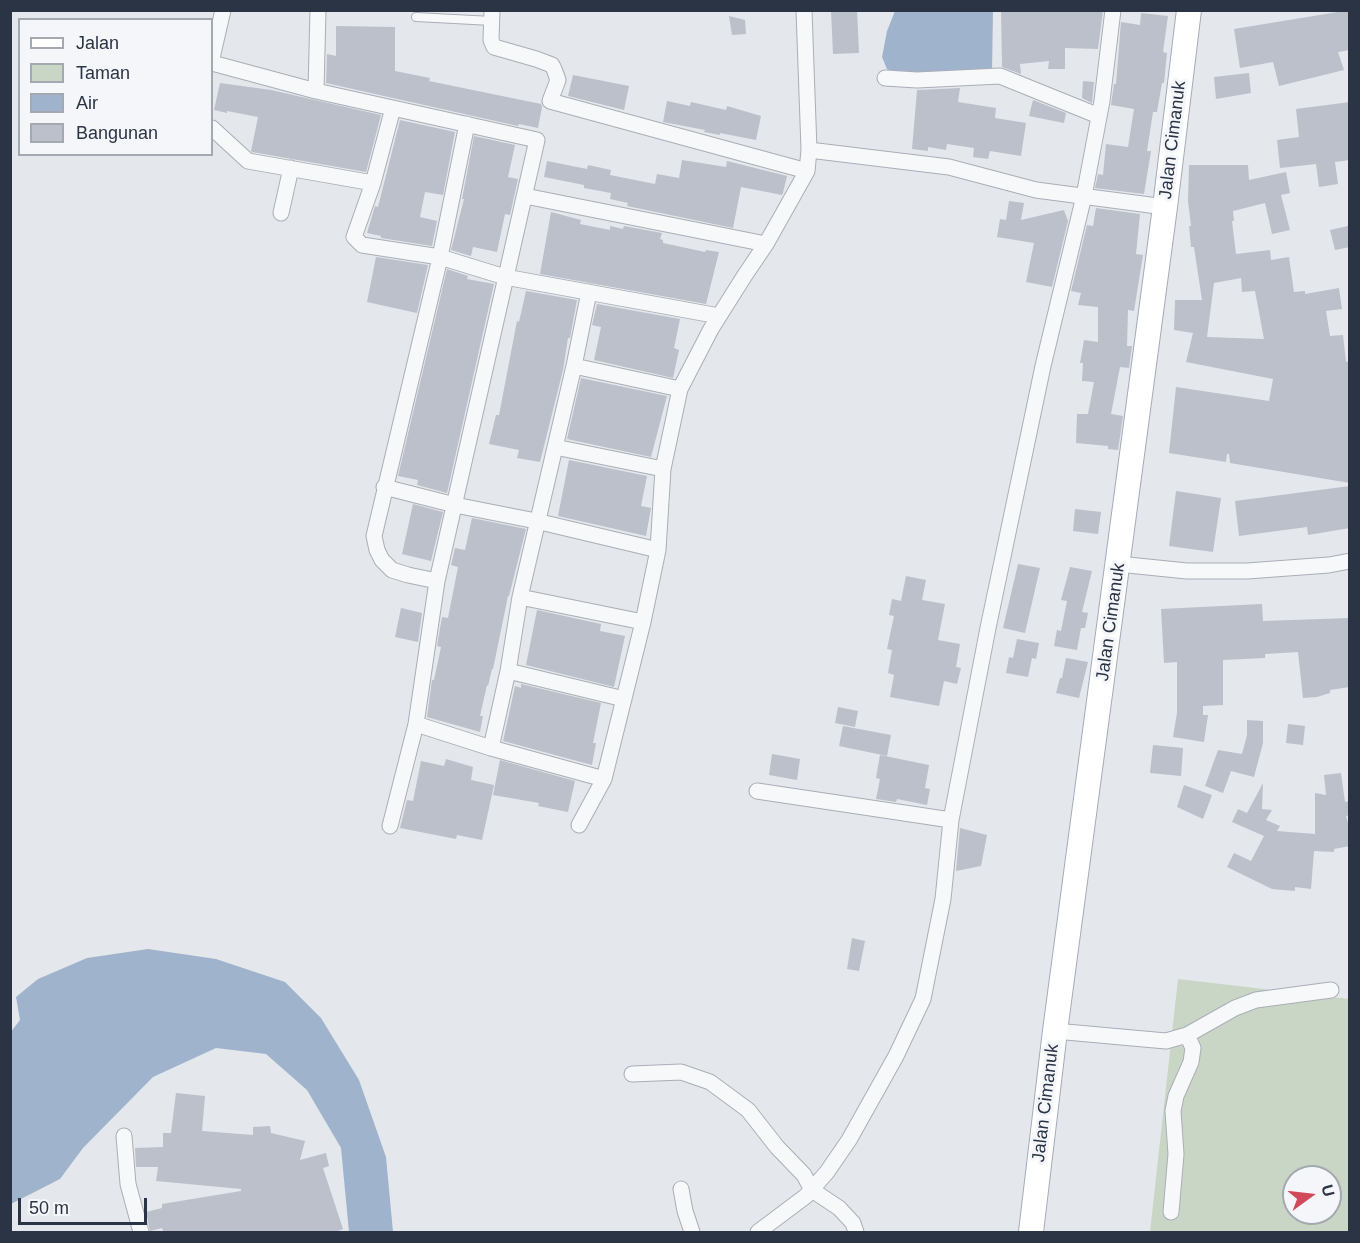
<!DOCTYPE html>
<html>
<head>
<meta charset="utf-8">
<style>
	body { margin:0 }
	#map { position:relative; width:1360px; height:1243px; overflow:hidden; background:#e4e7ec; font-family:Arial,sans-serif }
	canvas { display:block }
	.frame { position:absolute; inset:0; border:12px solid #2b3445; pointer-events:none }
	.legend { position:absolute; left:18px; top:18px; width:195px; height:138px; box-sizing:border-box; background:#f4f6f9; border:2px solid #a4a8b1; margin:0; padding:8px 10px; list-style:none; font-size:18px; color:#2b3445 }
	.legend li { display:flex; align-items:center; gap:12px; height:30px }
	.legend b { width:30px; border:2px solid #a4a8b1 }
	.north { position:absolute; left:1282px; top:1165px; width:60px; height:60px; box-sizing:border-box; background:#f4f6f9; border:2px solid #a4a8b1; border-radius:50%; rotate:75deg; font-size:16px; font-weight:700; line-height:24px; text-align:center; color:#2b3445 }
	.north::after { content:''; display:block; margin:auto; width:21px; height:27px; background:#d1495b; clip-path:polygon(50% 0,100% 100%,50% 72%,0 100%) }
	.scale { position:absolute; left:18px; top:1198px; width:129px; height:27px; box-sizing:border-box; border:3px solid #2b3445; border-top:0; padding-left:8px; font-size:18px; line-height:21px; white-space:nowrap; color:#2b3445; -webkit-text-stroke:4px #f4f6f9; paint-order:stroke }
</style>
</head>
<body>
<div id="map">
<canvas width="1360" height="1243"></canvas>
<div class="frame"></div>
<ul class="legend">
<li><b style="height:8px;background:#fff"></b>Jalan</li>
<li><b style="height:16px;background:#c9d6c5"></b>Taman</li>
<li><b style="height:16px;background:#9fb4cc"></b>Air</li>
<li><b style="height:16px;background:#bbc0ca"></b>Bangunan</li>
</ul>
<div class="north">U</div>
<div class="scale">50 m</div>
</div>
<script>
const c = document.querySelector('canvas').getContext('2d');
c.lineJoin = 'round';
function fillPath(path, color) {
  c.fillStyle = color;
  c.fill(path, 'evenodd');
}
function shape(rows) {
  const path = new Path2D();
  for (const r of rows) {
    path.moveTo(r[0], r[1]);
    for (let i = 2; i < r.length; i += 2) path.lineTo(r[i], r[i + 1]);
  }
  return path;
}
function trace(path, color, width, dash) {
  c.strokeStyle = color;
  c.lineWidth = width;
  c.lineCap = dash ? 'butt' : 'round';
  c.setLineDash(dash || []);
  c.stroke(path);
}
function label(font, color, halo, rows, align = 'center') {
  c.font = font + ' Arial,sans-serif';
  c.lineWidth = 6;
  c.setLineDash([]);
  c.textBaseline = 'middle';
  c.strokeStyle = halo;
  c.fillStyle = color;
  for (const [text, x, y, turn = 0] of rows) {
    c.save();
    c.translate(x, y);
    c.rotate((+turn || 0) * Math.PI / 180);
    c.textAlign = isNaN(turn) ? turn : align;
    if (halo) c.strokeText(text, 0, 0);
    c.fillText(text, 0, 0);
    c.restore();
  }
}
const green = shape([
	[1178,979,1349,999,1349,1232,1150,1232],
	[1294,1177,1330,1177,1330,1213,1294,1213]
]);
const water = shape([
	[895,11,993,11,992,71,896,73,887,69,882,57,887,31],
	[148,949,216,959,285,982,321,1018,359,1080,386,1157,393,1232,349,1232,341,1148,307,1090,266,1054,216,1048,153,1077,83,1148,60,1179,11,1204,10,1033,20,1020,16,997,38,979,87,958]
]);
const building = shape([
	[857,10,859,53,833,54,831,11],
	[1001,10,1103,10,1098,49,1065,48,1065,69,1048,69,1049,61,1020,64,1021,74,1002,67],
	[1350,10,1350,50,1338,52,1344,70,1279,86,1273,62,1240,68,1234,29],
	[1141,13,1168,16,1163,52,1167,53,1164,83,1162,83,1157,112,1153,112,1147,151,1151,151,1144,194,1095,188,1098,174,1103,175,1106,144,1128,147,1134,109,1111,105,1114,84,1116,84,1121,22,1140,25],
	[729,16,745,20,746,34,732,35],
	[336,26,395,27,395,71,430,78,429,81,541,104,542,107,538,128,519,124,518,126,326,83,327,54,336,56],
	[1249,73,1251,93,1216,99,1214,77],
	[573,75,629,86,624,110,568,96],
	[1083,81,1094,82,1092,103,1082,98],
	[220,83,271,90,381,115,366,172,252,152,251,151,258,117,227,111,227,113,214,110],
	[960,88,958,102,996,108,995,118,1026,123,1021,156,990,151,988,159,973,157,974,148,947,144,946,150,928,147,928,151,912,149,917,90],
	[1033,100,1066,113,1064,123,1029,116],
	[667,101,690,106,691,102,726,110,727,106,761,116,756,140,720,133,720,135,704,132,705,130,663,122],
	[1350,102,1350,160,1335,162,1338,184,1319,187,1316,164,1280,168,1277,140,1299,137,1296,109],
	[400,120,455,132,443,195,425,192,420,217,437,221,432,246,381,238,381,236,367,233,375,206,378,207],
	[474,136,515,145,508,177,518,179,510,215,505,214,497,252,473,247,471,256,451,250,464,199,462,199],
	[682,160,726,167,727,161,787,176,783,193,782,195,741,187,733,228,627,206,628,203,610,199,611,193,584,188,584,185,544,177,547,161,587,169,588,165,611,170,610,175,655,184,657,174,679,178],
	[1189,165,1248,165,1249,180,1286,172,1290,193,1281,195,1290,230,1272,234,1265,203,1233,211,1234,221,1232,221,1236,254,1270,250,1271,260,1289,257,1294,292,1305,291,1305,294,1339,288,1342,309,1326,311,1330,336,1343,335,1346,362,1350,361,1350,483,1230,463,1229,454,1227,454,1226,462,1169,453,1176,387,1269,401,1273,379,1186,362,1193,333,1174,330,1175,300,1202,300,1194,247,1191,247,1189,226,1191,226,1188,201],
	[1241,278,1242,292,1255,291,1264,339,1207,337,1214,283],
	[1009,201,1024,203,1021,220,1064,210,1068,221,1052,287,1026,282,1034,243,997,237,1000,219,1006,220],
	[1096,208,1140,214,1136,254,1143,255,1134,311,1128,310,1127,346,1132,346,1129,368,1120,367,1111,414,1123,416,1118,450,1108,449,1108,446,1076,443,1077,414,1088,414,1094,382,1082,381,1083,363,1080,363,1084,340,1098,342,1098,307,1078,305,1081,293,1071,291,1087,225,1093,226],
	[551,212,581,220,580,224,610,230,610,226,623,229,624,226,662,233,660,239,663,240,663,243,705,252,706,250,719,252,706,304,540,274],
	[1348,226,1350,247,1335,250,1330,230],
	[376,257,428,265,417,313,367,302],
	[447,269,468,276,467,279,494,284,447,493,417,485,418,480,398,476],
	[526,291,577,300,570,338,568,338,563,370,540,462,517,458,519,450,489,444,496,415,499,415,517,321,519,322],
	[597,304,680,319,674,348,679,350,673,378,594,360,601,327,592,325],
	[581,378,667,396,651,457,567,439],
	[569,460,647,476,641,506,651,508,646,536,558,516],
	[1350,486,1350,528,1308,535,1307,527,1239,536,1235,501],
	[1176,491,1221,498,1213,552,1169,546],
	[413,504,443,512,431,561,402,554],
	[1075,509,1101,512,1098,534,1073,531],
	[472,518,526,529,509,596,508,596,493,669,492,669,488,686,487,685,480,716,483,716,480,732,427,717,432,680,434,680,441,647,437,646,442,617,448,618,458,567,451,565,455,548,465,550],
	[1018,564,1040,568,1025,633,1003,628],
	[1070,567,1092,571,1082,612,1088,613,1085,628,1081,628,1077,650,1054,646,1057,630,1061,631,1067,601,1061,600],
	[906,576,926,580,922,600,945,604,938,640,960,644,956,667,961,668,957,684,944,681,939,706,890,697,894,675,888,673,892,650,887,649,894,616,889,615,892,599,901,601],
	[1262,604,1263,621,1350,618,1350,687,1330,690,1330,693,1317,697,1303,698,1298,652,1265,654,1265,658,1223,660,1223,705,1203,706,1203,715,1208,715,1204,742,1173,737,1177,713,1177,662,1164,663,1161,609],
	[401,608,422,613,418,642,395,637],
	[537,610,601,624,600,631,625,636,614,687,526,665],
	[1017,639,1039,643,1036,659,1032,658,1028,677,1006,673,1009,657,1013,658],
	[1066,658,1088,662,1079,698,1056,693,1060,678,1062,678],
	[521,684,601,703,593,743,596,743,592,765,503,741,515,686,521,688],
	[838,707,858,711,855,727,835,723],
	[1247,720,1263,721,1263,743,1254,777,1231,771,1223,793,1205,786,1218,750,1242,754,1247,735],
	[1288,724,1305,726,1303,745,1286,743],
	[843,726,891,735,887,756,839,746],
	[1153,745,1183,748,1181,776,1150,773],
	[772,754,800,759,797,780,769,775],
	[880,755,929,765,925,788,930,789,927,805,897,799,896,802,876,799,880,779,876,778],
	[446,759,473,767,471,780,494,785,482,840,457,835,456,839,400,828,407,800,413,801,421,761,444,766],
	[500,760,575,781,568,812,538,806,539,803,493,795],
	[1341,773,1345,802,1350,801,1350,815,1346,816,1350,830,1350,846,1334,849,1334,852,1314,851,1311,889,1295,887,1295,891,1272,889,1227,867,1234,853,1251,861,1264,836,1232,822,1238,809,1247,813,1263,783,1262,809,1272,810,1266,820,1280,826,1277,831,1315,834,1315,793,1326,795,1324,775],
	[1184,785,1212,795,1203,819,1177,807],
	[960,828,987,835,981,866,956,871],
	[852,938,865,941,859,971,847,969],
	[176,1093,205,1096,202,1131,253,1135,253,1127,270,1126,271,1133,305,1141,300,1160,326,1153,329,1166,323,1168,343,1229,333,1233,164,1233,162,1228,150,1231,146,1212,162,1208,162,1204,241,1191,241,1189,156,1181,158,1167,136,1167,135,1148,163,1147,163,1133,171,1133]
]);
const lane = shape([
	[416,17,492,21]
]);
const street = shape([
	[492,10,491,40,494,47,536,59,552,65,554,69,558,80,550,101,807,171],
	[212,58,223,10],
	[212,63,316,91,537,140,437,581,416,724,390,826],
	[885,78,917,80,1000,76,1099,116],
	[316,91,318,10],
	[393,108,373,183,354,237,362,245,440,257,505,277,719,316],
	[212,128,248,161,373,183],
	[809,150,949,167,1036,190,1165,207],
	[525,196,766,244],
	[281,213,291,168],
	[574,366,680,389],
	[555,447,663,469],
	[384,487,455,505,536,521,658,550],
	[1118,564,1187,571,1247,571,1329,565,1350,561],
	[437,581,408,575,392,570,382,560,377,550,374,536,439,262,467,124],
	[520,597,643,622],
	[508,671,624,699],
	[416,724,491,748,604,779],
	[491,748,508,671,520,597,574,366,589,292],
	[757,791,951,820],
	[579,825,604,779,643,622,658,550,663,469,680,389,711,329,745,275,766,244,807,171,809,150,804,10],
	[1055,1031,1166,1041,1187,1035,1235,1008,1256,1000,1331,990],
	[632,1074,681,1072,710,1082,748,1110,777,1147,804,1175,812,1190,839,1208,853,1223,856,1232],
	[124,1136,128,1184,141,1232],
	[681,1189,685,1211,692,1232],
	[1171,1212,1176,1154,1173,1111,1176,1096,1191,1062,1193,1048,1187,1035],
	[758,1232,806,1196,827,1172,849,1140,896,1056,923,999,943,899,951,820,988,628,1043,366,1084,196,1102,101,1113,10]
]);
const primary = shape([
	[1031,1232,1055,1031,1165,207,1189,10]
]);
const streetNames = [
	["Jalan Cimanuk",1173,140,-83],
	["Jalan Cimanuk",1111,622,-82],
	["Jalan Cimanuk",1046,1103,-83]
];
fillPath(green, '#c9d6c5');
fillPath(water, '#9fb4cc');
fillPath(building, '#bbc0ca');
trace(lane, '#a9aeb7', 10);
trace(street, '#a9aeb7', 17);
trace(primary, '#a3abb8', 26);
trace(lane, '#f7f8fa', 8);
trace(street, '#f7f8fa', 15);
trace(primary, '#fff', 24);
label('18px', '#2b3445', '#f4f6f9', streetNames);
</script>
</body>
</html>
